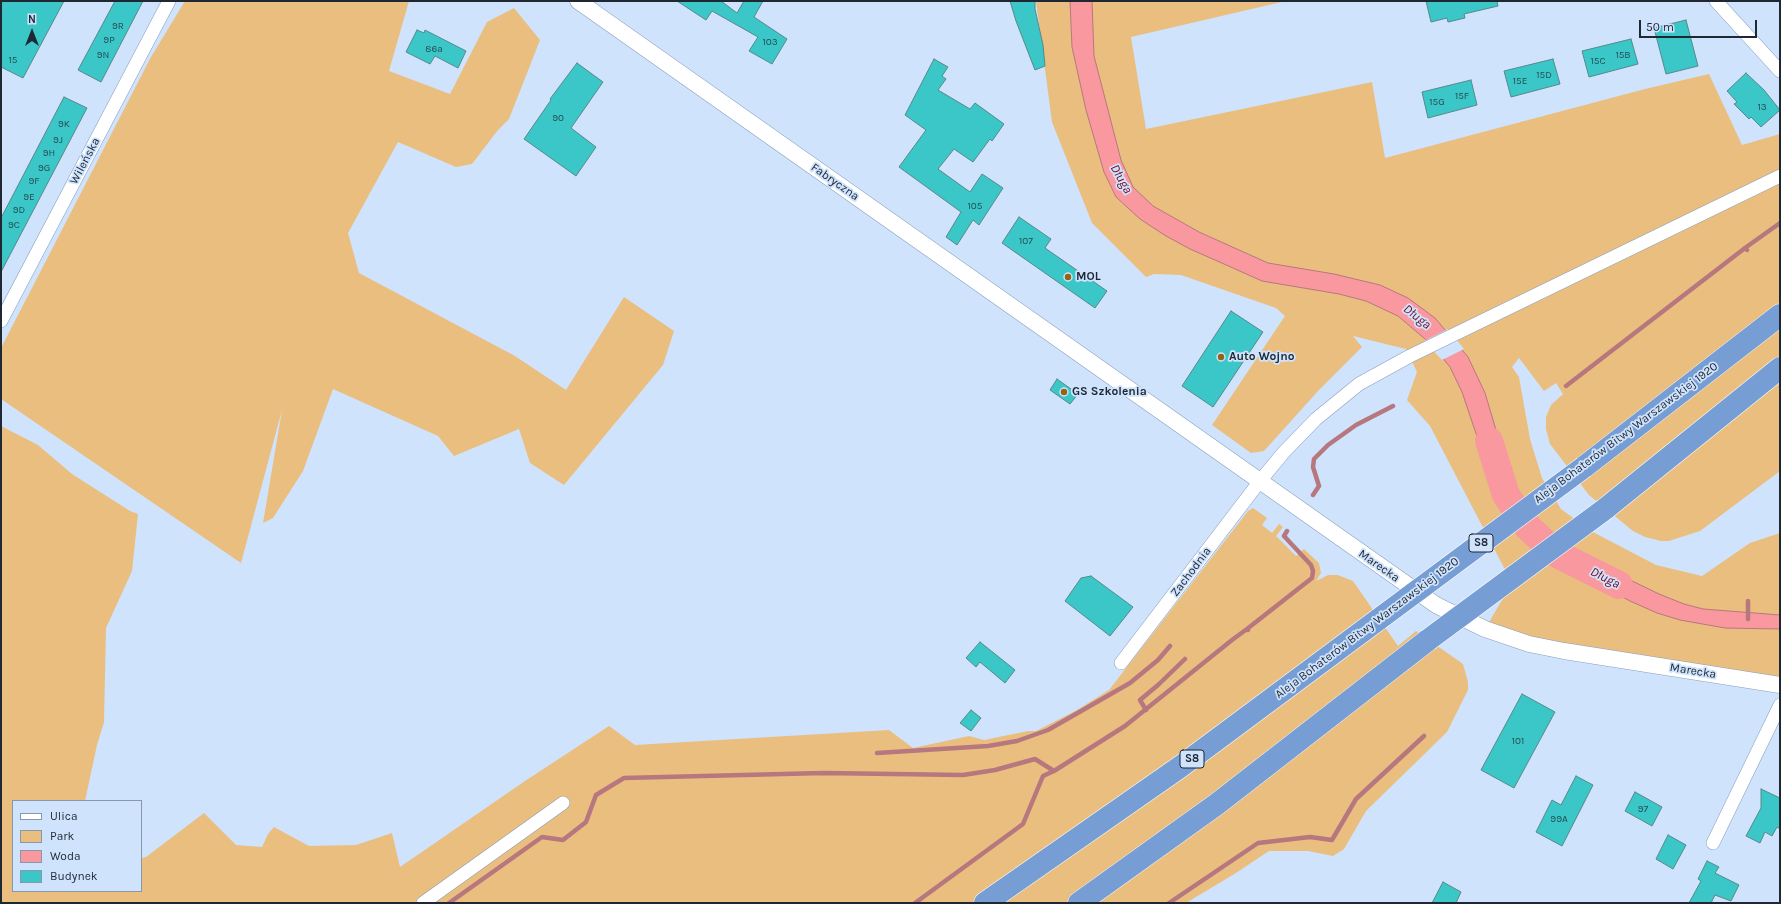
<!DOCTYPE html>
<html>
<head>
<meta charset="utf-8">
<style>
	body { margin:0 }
	#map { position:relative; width:1781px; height:904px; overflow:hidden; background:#cfe3fd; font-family:Karla,sans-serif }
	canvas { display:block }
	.frame { position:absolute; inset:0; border:2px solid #1e2732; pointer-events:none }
	.legend { position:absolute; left:12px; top:800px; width:130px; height:92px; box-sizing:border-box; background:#cfe3fd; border:1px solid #8898ac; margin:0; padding:5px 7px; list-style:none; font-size:12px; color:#1e2732 }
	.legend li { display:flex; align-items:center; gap:8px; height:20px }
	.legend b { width:20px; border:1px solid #8898ac }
	.north { position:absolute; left:12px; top:12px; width:40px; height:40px; -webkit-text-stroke:3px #cfe3fd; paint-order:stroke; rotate:0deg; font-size:11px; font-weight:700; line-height:16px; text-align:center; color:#1e2732 }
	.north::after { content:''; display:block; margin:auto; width:14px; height:18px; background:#1e2732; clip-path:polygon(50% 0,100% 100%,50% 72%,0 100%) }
	.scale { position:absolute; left:1639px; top:20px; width:118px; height:18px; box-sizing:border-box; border:2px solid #1e2732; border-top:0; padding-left:5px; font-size:12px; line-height:14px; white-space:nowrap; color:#1e2732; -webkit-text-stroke:3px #cfe3fd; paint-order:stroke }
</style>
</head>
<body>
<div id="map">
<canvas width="1781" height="904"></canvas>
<div class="frame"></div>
<ul class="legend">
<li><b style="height:5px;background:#fff"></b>Ulica</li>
<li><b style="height:11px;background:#eabe7f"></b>Park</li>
<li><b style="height:11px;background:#f9999f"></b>Woda</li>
<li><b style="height:11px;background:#3bc6c7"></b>Budynek</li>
</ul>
<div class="north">N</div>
<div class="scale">50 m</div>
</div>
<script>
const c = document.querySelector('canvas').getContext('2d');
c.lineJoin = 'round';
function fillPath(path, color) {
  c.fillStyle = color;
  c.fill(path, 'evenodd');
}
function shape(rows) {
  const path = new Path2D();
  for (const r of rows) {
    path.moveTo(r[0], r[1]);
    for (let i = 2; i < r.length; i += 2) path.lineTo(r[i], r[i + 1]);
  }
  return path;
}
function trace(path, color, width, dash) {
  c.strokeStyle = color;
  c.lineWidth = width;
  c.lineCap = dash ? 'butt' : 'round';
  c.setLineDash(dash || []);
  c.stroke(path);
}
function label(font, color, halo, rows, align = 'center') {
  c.font = font + ' Karla,sans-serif';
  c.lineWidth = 3.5;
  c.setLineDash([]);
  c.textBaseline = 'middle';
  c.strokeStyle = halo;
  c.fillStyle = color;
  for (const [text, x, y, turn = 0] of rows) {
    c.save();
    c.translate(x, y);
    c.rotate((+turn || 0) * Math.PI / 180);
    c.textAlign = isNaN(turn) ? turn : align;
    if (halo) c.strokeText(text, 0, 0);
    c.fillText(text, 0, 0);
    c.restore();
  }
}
const green = shape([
	[185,1,409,1,389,71,450,94,487,22,514,8,540,40,509,119,498,130,472,164,456,167,398,142,348,233,359,273,515,356,566,390,624,297,674,331,663,365,564,485,530,463,519,429,454,456,438,436,333,389,303,471,273,518,263,523,282,410,241,563,1,399,1,348,151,57],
	[1036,1,1286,1,1131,37,1146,129,1372,82,1385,158,1645,89,1709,74,1742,145,1780,134,1780,471,1700,531,1669,541,1661,541,1645,537,1633,531,1589,495,1550,444,1546,429,1546,417,1551,405,1563,394,1556,383,1544,391,1519,358,1512,367,1519,377,1530,439,1542,478,1561,509,1591,531,1656,565,1702,576,1750,543,1780,533,1780,685,1485,629,1512,583,1430,426,1407,400,1417,372,1406,349,1353,336,1362,347,1319,390,1264,451,1251,453,1212,425,1285,316,1276,308,1181,275,1154,274,1146,277,1092,223,1052,122],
	[1,426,38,445,72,474,130,511,138,514,132,571,106,628,104,722,97,745,85,801,13,801,13,891,141,891,141,858,146,857,204,813,236,845,262,847,268,834,274,827,309,846,356,845,392,833,400,867,525,781,609,726,635,745,889,730,913,748,969,736,984,740,1028,731,1036,731,1077,710,1109,690,1248,511,1253,508,1267,518,1262,525,1272,533,1279,524,1283,527,1276,536,1296,556,1304,549,1319,563,1321,573,1316,581,1328,575,1338,575,1353,581,1398,646,1416,631,1463,664,1468,682,1468,690,1447,732,1366,811,1344,849,1333,856,1308,851,1269,851,1236,873,1186,903,1,903]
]);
const water = shape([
	[1070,1,1092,1,1094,56,1121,160,1133,187,1153,206,1199,232,1268,263,1334,274,1380,285,1408,298,1435,318,1468,357,1485,393,1499,440,1512,469,1493,484,1462,392,1450,367,1431,344,1398,316,1366,301,1339,294,1262,281,1224,264,1190,249,1166,236,1140,219,1116,197,1104,172,1086,110,1072,47,1070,1],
	[1534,523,1543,532,1528,543,1519,534,1534,523],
	[1593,562,1659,594,1684,604,1703,609,1780,615,1780,629,1725,628,1680,620,1657,613,1630,601,1578,573,1593,562]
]);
const pier = shape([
	[1448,329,1464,349,1442,360,1424,341]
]);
const stream = shape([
	[1747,250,1745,248,1780,223],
	[1566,386,1745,248],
	[1313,495,1319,486,1313,467,1314,459,1328,445,1356,425,1393,406],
	[1748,619,1748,601],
	[1247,629,1312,578,1313,571,1311,565,1284,536,1287,531],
	[1146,710,1140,700,1158,685,1185,659],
	[877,753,988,746,1017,741,1048,730,1130,683,1158,660,1170,646],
	[449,903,542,837,563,840,586,822,596,795,624,778,823,773,963,775,995,770,1035,759,1054,771,1125,726,1232,640,1247,629,1248,630],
	[915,903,1023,824,1043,776,1054,771],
	[1169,903,1258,843,1310,837,1332,840,1356,799,1424,736]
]);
const river = shape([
	[1489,441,1506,495,1527,526,1555,553,1619,585]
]);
const building = shape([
	[1,1,64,1,23,78,1,67,1,1],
	[115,1,143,1,101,82,78,70,115,1],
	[677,1,721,1,737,13,744,1,763,1,754,17,787,39,772,64,749,51,758,37,712,11,706,20,677,1],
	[1010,1,1035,1,1035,9,1043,45,1045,66,1035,70,1016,21,1010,1],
	[1426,1,1497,1,1498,6,1464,14,1465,18,1448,22,1447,18,1431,22,1426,1],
	[1686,20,1698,66,1666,74,1654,28,1686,20],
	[417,30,424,33,425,30,466,51,458,68,435,56,430,64,406,52,417,30],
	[1631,39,1638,64,1589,77,1582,51,1631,39],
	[934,59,948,67,942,76,946,79,938,90,970,109,975,103,1004,124,992,141,990,139,973,162,954,149,938,169,970,192,982,174,1003,188,979,225,973,220,957,245,946,237,961,212,899,167,926,130,905,115,934,59],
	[1553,59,1560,84,1511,97,1504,71,1553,59],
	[577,63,603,82,571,128,596,147,576,176,524,139,551,100,550,99,577,63],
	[1746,73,1764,90,1780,110,1761,127,1751,117,1749,119,1734,104,1737,102,1727,91,1746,73],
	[1471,80,1477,105,1428,118,1422,92,1471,80],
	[64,97,87,108,1,272,1,218,64,97],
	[1019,217,1051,239,1045,248,1107,291,1095,308,1002,243,1019,217],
	[1231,311,1263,332,1213,407,1182,386,1231,311],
	[1057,379,1078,394,1070,404,1050,390,1057,379],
	[1091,576,1133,607,1110,636,1065,601,1081,578,1091,576],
	[980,642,1015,670,1005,683,980,662,976,667,966,658,980,642],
	[1522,694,1555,712,1514,788,1481,770,1522,694],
	[971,710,981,718,971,731,960,723,971,710],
	[1576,776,1593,785,1562,846,1536,832,1552,800,1561,805,1576,776],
	[1761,789,1780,798,1780,829,1777,827,1772,836,1765,832,1760,843,1746,836,1761,808,1761,789],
	[1635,792,1662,807,1652,826,1625,811,1635,792],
	[1668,835,1686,845,1673,869,1656,859,1668,835],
	[1707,861,1719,867,1715,873,1739,885,1731,901,1715,895,1711,903,1689,903,1701,881,1698,879,1707,861],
	[1443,882,1461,892,1456,903,1432,903,1443,882]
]);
const minor = shape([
	[1716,1,1780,71],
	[1,321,169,1],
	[1121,663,1260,481,1284,452,1316,419,1359,384,1410,356,1780,176],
	[1713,843,1780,705],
	[423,903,563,803]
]);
const tertiary = shape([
	[578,1,1436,605,1485,629,1529,644,1564,651,1780,685]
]);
const motorway = shape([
	[1584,467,1780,315],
	[1605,509,1780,368],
	[985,903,1180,767,1379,619],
	[1079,903,1217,804,1428,640]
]);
const motorwayBridge = shape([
	[1379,619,1584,467],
	[1428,640,1605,509]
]);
const markers = [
	[1068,277,4,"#936512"],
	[1221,357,4,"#936512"],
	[1064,392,4,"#936512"]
];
const numberNames = [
	["9R",118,26],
	["9P",109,40],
	["103",770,42],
	["86a",434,49],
	["9N",103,55],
	["15B",1623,55],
	["15",13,60],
	["15C",1598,61],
	["15D",1544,75],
	["15E",1520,81],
	["15F",1462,96],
	["15G",1437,102],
	["13",1762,107],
	["90",558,118],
	["9K",64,124],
	["9J",58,140],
	["9H",49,153],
	["9G",44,168],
	["9F",34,181],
	["9E",29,197],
	["105",975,206],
	["9D",19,210],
	["9C",14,225],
	["107",1026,241],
	["101",1518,741],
	["97",1643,809],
	["99A",1559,819]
];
const shields = [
	[1481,543,24],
	[1192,759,24]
];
const shieldNames = [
	["S8",1481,543],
	["S8",1192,759]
];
const streetNames = [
	["Wileńska",85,161,-62],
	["Fabryczna",835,182,35],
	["Aleja Bohaterów Bitwy Warszawskiej 1920",1626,433,-37],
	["Marecka",1379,566,35],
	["Zachodnia",1191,572,-53],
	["Aleja Bohaterów Bitwy Warszawskiej 1920",1367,628,-37],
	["Marecka",1693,671,9]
];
const poiNames = [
	["MOL",1076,277],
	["Auto Wojno",1229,357],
	["GS Szkolenia",1072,392]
];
const waterNames = [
	["Długa",1121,179,61],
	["Długa",1417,317,38],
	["Długa",1605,578,27]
];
fillPath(green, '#eabe7f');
fillPath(water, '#f9999f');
trace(water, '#b7777e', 1);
fillPath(pier, '#cfe3fd');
trace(stream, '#b7777e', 4.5);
trace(river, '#f9999f', 28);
fillPath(building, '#3bc6c7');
trace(building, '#588888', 1);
trace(minor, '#889ebd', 14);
trace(tertiary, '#889ebd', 17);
trace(motorway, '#fff', 23);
trace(minor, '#fff', 13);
trace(tertiary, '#fff', 16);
trace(motorway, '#769ed4', 22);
trace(motorwayBridge, '#fff', 23, []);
trace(motorwayBridge, '#769ed4', 22);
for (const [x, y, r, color] of markers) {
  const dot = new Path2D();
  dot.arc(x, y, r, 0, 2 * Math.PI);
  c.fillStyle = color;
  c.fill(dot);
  trace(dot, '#cfe3fd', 1.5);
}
label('10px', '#254f57', null, numberNames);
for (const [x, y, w] of shields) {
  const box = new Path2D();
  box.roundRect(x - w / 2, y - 9, w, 18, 3);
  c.fillStyle = '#cfe3fd';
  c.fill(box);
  trace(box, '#1e2732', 1);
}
label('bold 11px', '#1e2732', null, shieldNames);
label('12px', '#1e2732', '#cfe3fd', streetNames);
label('bold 12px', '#1e2732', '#cfe3fd', poiNames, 'left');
label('italic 13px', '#760924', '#cfe3fd', waterNames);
</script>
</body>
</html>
